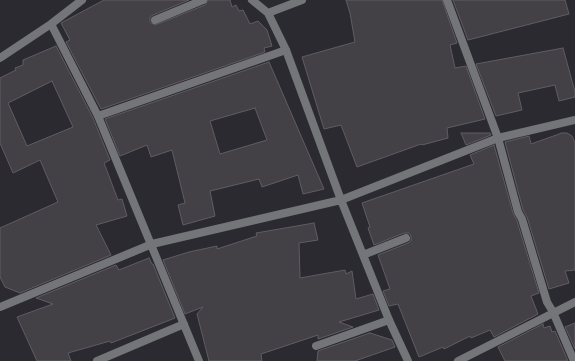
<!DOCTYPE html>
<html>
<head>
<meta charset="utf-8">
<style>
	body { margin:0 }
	canvas { display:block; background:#2a2a30 }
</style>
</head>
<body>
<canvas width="575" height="361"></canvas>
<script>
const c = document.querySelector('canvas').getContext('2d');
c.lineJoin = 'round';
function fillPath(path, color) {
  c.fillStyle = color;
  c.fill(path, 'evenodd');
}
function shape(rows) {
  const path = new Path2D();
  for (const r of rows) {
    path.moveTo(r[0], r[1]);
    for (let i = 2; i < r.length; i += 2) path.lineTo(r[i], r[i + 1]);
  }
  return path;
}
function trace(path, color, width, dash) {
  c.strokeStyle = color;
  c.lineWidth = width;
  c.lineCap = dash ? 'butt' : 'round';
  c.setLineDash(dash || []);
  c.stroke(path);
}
const building = shape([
	[104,0,189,0,153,15,150,17,150,22,155,25,205,5,208,0,230,0,232,7,236,5,239,11,243,10,250,24,258,21,267,30,272,46,264,48,265,52,101,109,66,42,70,40,61,23,104,0],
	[346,0,442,0,457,43,450,45,455,68,466,66,485,119,447,128,448,138,422,145,421,144,357,167,341,125,324,129,302,57,355,42,350,13,346,0],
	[453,0,565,0,569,14,468,40,453,0],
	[56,46,93,118,110,160,104,163,118,200,122,199,127,216,96,225,111,255,20,293,5,287,0,277,0,228,58,202,40,160,13,173,0,143,0,78,16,70,15,68,23,65,23,60,56,46],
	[52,81,73,127,27,146,8,103,52,81],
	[563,48,575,92,575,97,559,101,555,85,518,93,522,110,496,116,476,64,563,48],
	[269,62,324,189,303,194,298,175,262,187,259,179,210,191,215,216,183,225,178,205,185,203,172,150,151,157,147,145,120,156,105,119,269,62],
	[255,108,267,140,220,154,210,121,255,108],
	[461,133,490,133,491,135,466,145,461,133],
	[562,133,567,133,572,136,575,143,575,270,565,271,569,283,549,289,527,217,523,210,505,142,529,136,531,144,562,133],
	[494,145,513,213,517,221,539,293,531,296,538,314,494,337,490,330,471,338,470,336,444,349,443,347,419,357,398,304,389,306,383,291,390,289,378,255,408,243,411,241,411,236,409,233,404,233,374,245,368,228,370,227,362,203,474,164,470,155,494,145],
	[314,223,318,240,299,243,300,278,345,270,346,274,352,271,356,299,373,294,379,310,339,322,353,327,318,339,318,335,261,354,262,361,209,361,197,314,203,307,185,314,163,260,189,252,217,246,217,249,257,236,256,233,314,223],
	[149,258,152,264,153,264,175,318,111,343,110,341,68,353,71,361,37,361,17,317,53,304,36,298,116,265,119,270,149,258],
	[575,323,575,349,565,327,575,323],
	[543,324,544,328,550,326,552,332,555,331,568,361,505,361,498,347,543,324],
	[370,333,392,340,395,347,355,361,317,361,318,351,370,333]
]);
const lane = shape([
	[98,116,286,50],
	[498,138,518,212,522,219,547,302,553,312,574,361],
	[316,346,389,320]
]);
const street = shape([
	[252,0,268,13,286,50,341,200,389,320,408,361],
	[447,0,498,138],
	[268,13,302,0],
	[155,20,203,0],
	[51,24,98,116,199,361],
	[0,58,51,24,82,0],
	[363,255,406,238],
	[0,307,152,244,341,200,498,138,575,120],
	[97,361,184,324],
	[458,361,575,302]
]);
fillPath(building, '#434046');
trace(building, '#605c63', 1);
trace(lane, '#747578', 8);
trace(street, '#747578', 8);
</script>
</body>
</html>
